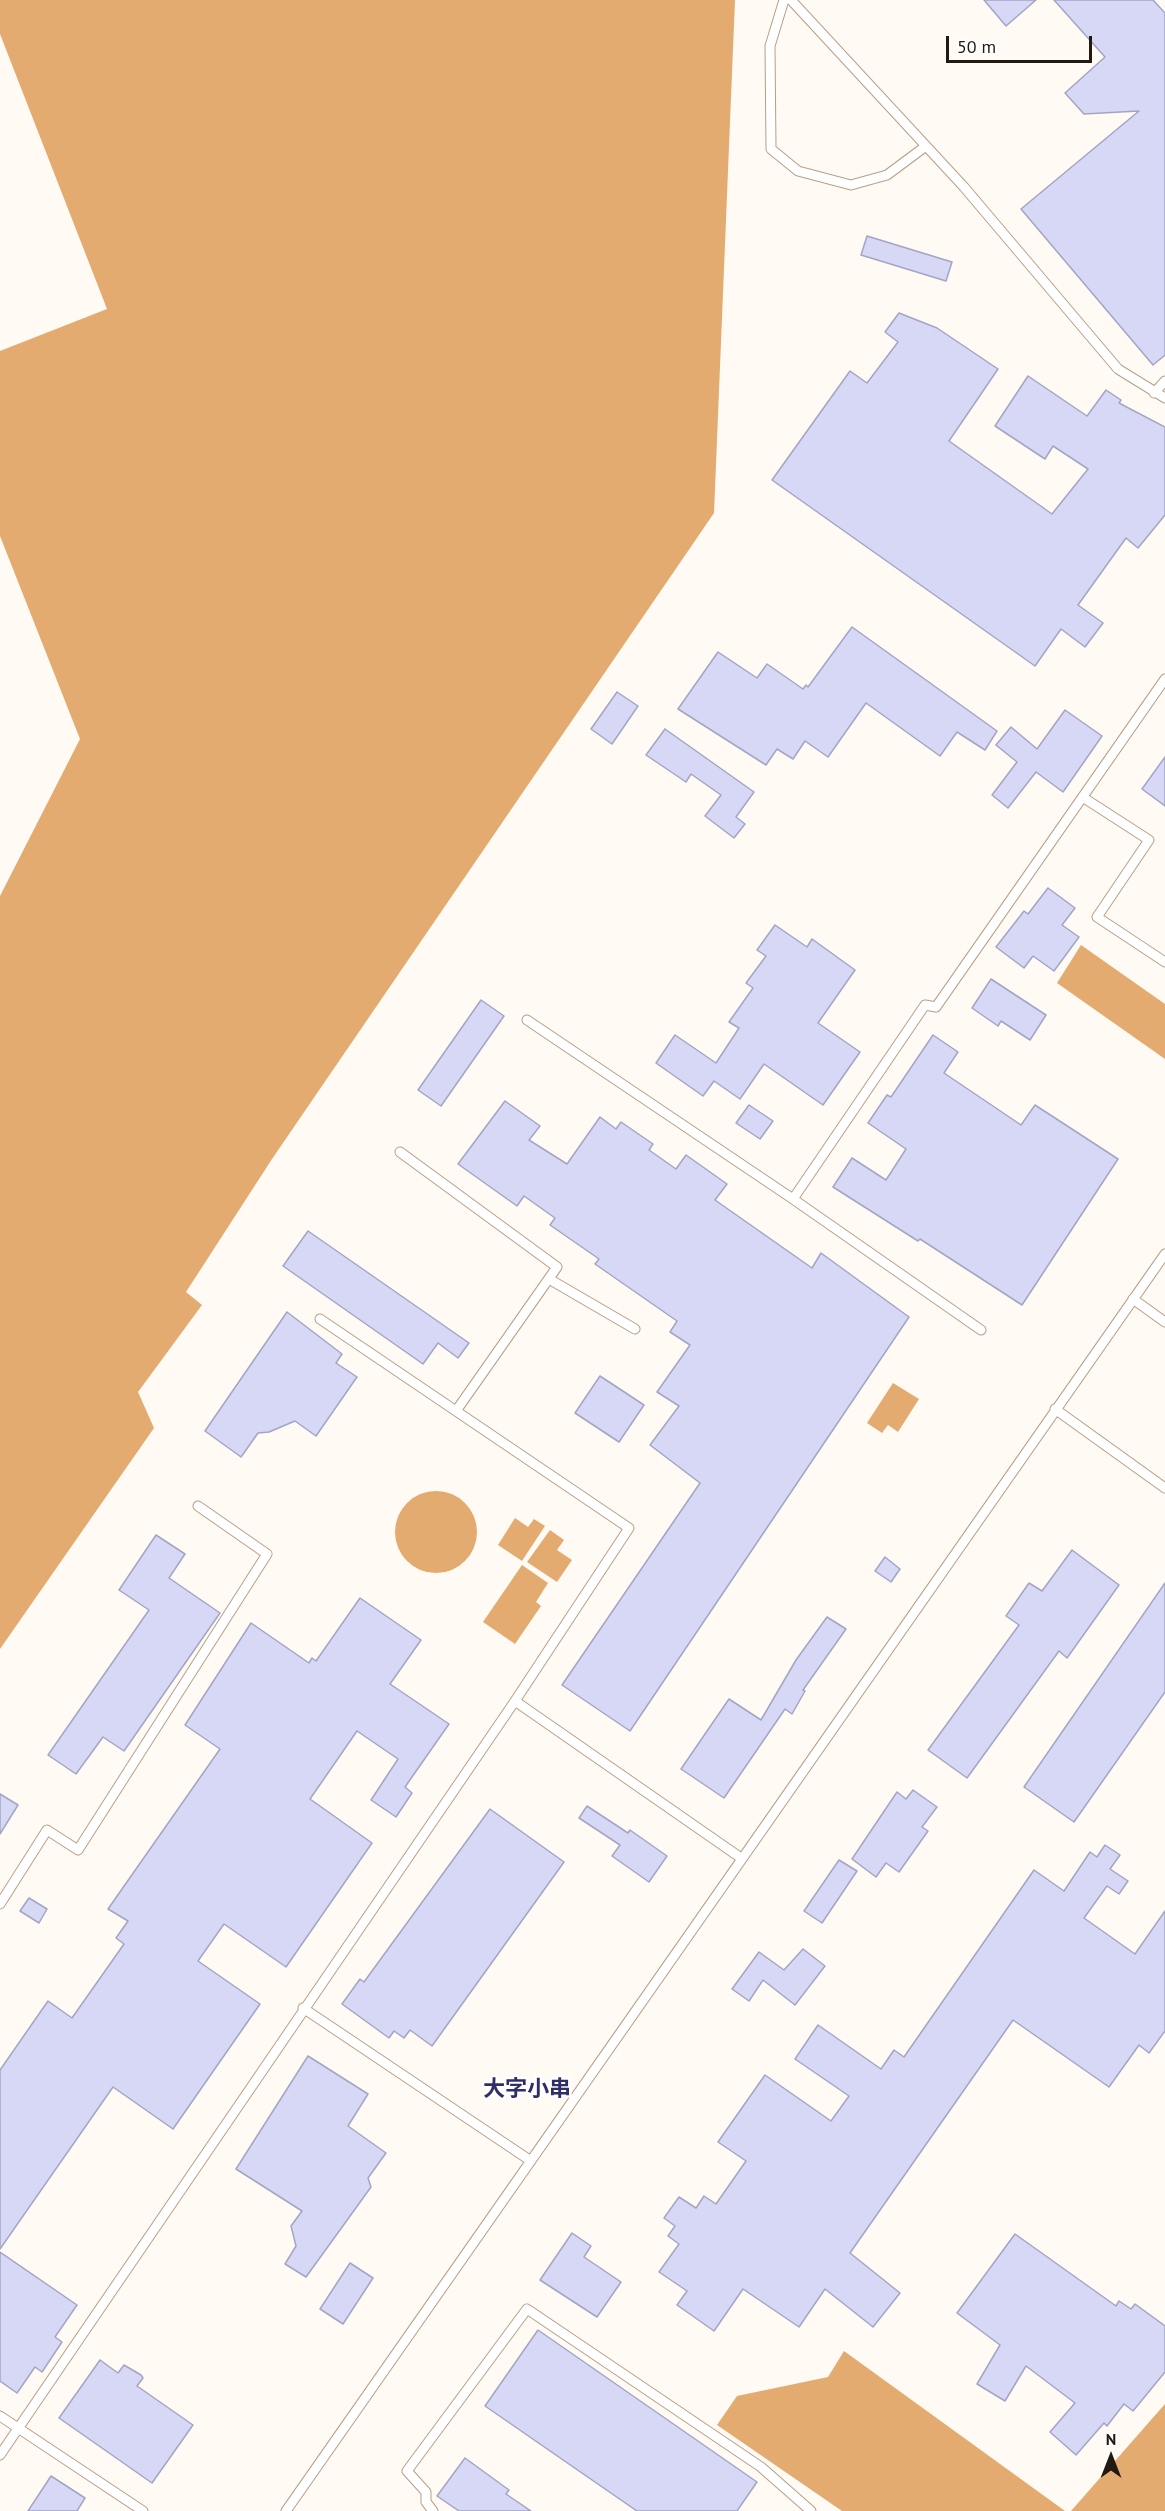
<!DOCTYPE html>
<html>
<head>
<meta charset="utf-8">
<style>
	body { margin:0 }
	#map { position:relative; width:1165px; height:2511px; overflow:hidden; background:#fffaf4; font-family:"PT Sans",sans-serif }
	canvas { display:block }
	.north { position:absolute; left:1081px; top:2427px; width:60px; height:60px; -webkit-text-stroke:4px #fff; paint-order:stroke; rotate:0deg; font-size:16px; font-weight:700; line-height:24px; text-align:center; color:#221910 }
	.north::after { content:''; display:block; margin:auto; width:21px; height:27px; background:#221910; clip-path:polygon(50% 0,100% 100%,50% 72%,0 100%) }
	.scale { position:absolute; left:946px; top:36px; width:146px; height:27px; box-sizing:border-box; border:3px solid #221910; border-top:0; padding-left:8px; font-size:18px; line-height:21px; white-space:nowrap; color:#221910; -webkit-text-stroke:4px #fff; paint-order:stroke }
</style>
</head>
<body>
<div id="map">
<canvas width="1165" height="2511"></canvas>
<div class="north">N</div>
<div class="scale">50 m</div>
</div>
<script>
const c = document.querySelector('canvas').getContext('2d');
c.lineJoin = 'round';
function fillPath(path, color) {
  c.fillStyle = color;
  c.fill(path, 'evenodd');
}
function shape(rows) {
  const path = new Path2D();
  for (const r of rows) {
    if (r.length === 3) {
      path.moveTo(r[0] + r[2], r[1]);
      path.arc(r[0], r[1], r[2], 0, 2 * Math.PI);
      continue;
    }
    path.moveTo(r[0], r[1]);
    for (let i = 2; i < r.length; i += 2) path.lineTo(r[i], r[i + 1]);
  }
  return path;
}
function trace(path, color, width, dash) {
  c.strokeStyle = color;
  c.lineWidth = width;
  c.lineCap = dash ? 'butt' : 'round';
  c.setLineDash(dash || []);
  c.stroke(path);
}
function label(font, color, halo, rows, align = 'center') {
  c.font = font + ' "PT Sans","Noto Sans JP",sans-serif';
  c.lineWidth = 5;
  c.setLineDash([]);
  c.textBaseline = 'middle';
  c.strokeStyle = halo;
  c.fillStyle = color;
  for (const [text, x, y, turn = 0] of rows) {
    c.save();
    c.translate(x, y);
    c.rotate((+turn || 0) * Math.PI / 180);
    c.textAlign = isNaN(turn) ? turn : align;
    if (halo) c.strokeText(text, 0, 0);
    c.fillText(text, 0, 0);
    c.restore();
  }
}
const water = shape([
	[0,0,735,0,714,513,272,1159,186,1292,202,1305,138,1392,154,1428,0,1649,0,896,80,739,0,536,0,351,107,309,0,34],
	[1081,945,1165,1004,1165,1059,1057,983],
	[893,1383,919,1399,898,1432,888,1425,882,1433,867,1423],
	[436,1532,41],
	[515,1518,528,1527,534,1519,545,1526,522,1561,498,1545],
	[550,1530,564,1540,557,1550,572,1560,557,1582,527,1562],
	[522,1565,548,1583,536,1602,541,1606,515,1644,483,1622],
	[844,2351,1065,2511,842,2511,717,2425,737,2396,828,2377],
	[1165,2404,1165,2511,1071,2511]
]);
const building = shape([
	[984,0,1036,0,1006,26,984,0],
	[1054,0,1153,0,1165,13,1165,355,1153,365,1021,209,1139,111,1084,114,1065,93,1105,57,1054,0],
	[867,236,952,262,946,281,861,255,867,236],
	[899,313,937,328,998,369,949,441,1052,514,1088,469,1053,446,1045,459,995,426,1028,376,1087,416,1106,390,1121,400,1119,403,1165,427,1165,515,1138,548,1126,538,1078,605,1103,623,1085,647,1061,629,1035,666,772,480,850,371,867,383,898,342,885,332,899,313],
	[852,627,997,731,985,750,957,732,940,756,866,703,828,757,805,741,793,759,777,749,766,765,678,709,718,652,757,678,767,664,803,689,806,685,808,687,852,627],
	[617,692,638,706,612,744,591,729,617,692],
	[1065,710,1102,736,1063,792,1036,772,1008,808,992,795,1017,762,996,745,1011,727,1037,749,1065,710],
	[665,729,754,792,736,817,745,824,734,838,705,816,721,795,691,774,686,782,646,755,665,729],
	[1165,757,1165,806,1142,789,1165,757],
	[1048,888,1075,908,1062,925,1079,937,1054,971,1033,956,1024,968,996,947,1024,911,1028,914,1048,888],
	[775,925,807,947,812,939,855,970,818,1023,860,1052,823,1105,764,1064,740,1099,714,1081,703,1096,656,1063,675,1035,716,1063,739,1028,729,1022,753,988,746,983,766,956,757,950,775,925],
	[991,979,1046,1015,1030,1040,1001,1021,998,1026,972,1008,991,979],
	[481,1000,504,1016,441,1106,418,1090,481,1000],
	[933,1035,958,1052,944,1073,1021,1125,1035,1105,1118,1159,1022,1305,920,1239,918,1241,833,1187,852,1158,886,1180,906,1149,868,1123,887,1095,891,1097,933,1035],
	[505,1101,540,1126,529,1140,567,1164,600,1117,616,1129,621,1122,653,1144,649,1150,676,1169,686,1155,727,1184,715,1200,812,1268,821,1253,909,1317,630,1731,562,1685,700,1483,650,1445,679,1406,657,1392,690,1345,670,1332,677,1321,595,1264,599,1259,550,1225,555,1218,524,1196,517,1206,458,1164,505,1101],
	[749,1105,773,1121,760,1139,736,1123,749,1105],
	[308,1231,469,1343,458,1358,438,1343,423,1364,283,1266,308,1231],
	[287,1312,342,1354,336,1363,357,1377,316,1436,295,1421,269,1432,258,1433,241,1457,205,1431,287,1312],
	[600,1376,644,1405,619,1442,575,1413,600,1376],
	[156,1535,185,1554,169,1578,220,1613,124,1751,103,1737,76,1774,48,1755,149,1610,119,1590,156,1535],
	[1072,1550,1119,1585,1067,1658,1059,1651,967,1778,928,1750,1019,1625,1006,1616,1029,1583,1042,1591,1072,1550],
	[885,1557,900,1569,891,1582,875,1571,885,1557],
	[1165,1583,1165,1692,1074,1822,1024,1787,1165,1583],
	[360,1598,421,1640,390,1684,449,1724,405,1787,412,1793,396,1817,371,1800,398,1759,357,1731,310,1799,372,1843,286,1967,224,1924,198,1961,260,2004,173,2129,113,2087,0,2249,0,2070,48,2001,72,2018,124,1944,116,1938,128,1921,108,1909,220,1749,185,1725,251,1623,309,1663,312,1658,316,1661,360,1598],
	[827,1617,846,1629,803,1690,805,1691,792,1714,785,1709,724,1798,681,1769,729,1699,761,1720,796,1660,827,1617],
	[913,1790,937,1807,922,1827,928,1831,899,1872,886,1863,876,1877,852,1859,897,1792,906,1799,913,1790],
	[0,1794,18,1805,0,1834,0,1794],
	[587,1806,628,1833,630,1830,667,1856,649,1882,612,1856,620,1845,579,1818,587,1806],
	[490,1809,564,1862,432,2046,410,2030,404,2038,394,2031,389,2038,342,2004,360,1979,364,1982,490,1809],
	[1105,1845,1120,1855,1110,1869,1128,1881,1119,1894,1107,1886,1084,1918,1135,1954,1165,1911,1165,2031,1149,2053,1139,2045,1109,2087,1013,2020,850,2253,900,2293,873,2327,825,2289,799,2327,743,2289,714,2331,677,2305,687,2291,659,2272,679,2244,668,2236,675,2226,664,2218,679,2197,696,2208,704,2196,716,2204,746,2161,718,2142,765,2075,831,2121,849,2096,795,2059,818,2025,881,2069,894,2050,904,2057,1034,1870,1064,1891,1090,1852,1097,1857,1105,1845],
	[839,1860,857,1871,822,1923,804,1911,839,1860],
	[29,1898,47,1909,39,1923,20,1911,29,1898],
	[803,1949,825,1966,795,2005,763,1980,749,2001,732,1989,759,1952,784,1970,803,1949],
	[308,2056,368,2094,348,2126,386,2153,368,2178,371,2187,306,2277,285,2264,296,2246,291,2226,302,2211,236,2169,308,2056],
	[572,2233,591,2246,584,2257,621,2282,597,2317,540,2280,572,2233],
	[1015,2234,1116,2306,1119,2301,1131,2309,1135,2304,1165,2326,1165,2372,1133,2411,1124,2404,1107,2426,1104,2423,1076,2455,1050,2432,1075,2403,1026,2366,1005,2401,977,2384,1000,2345,957,2313,1015,2234],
	[0,2252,77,2305,55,2337,62,2342,42,2372,35,2367,17,2393,0,2381,0,2252],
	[350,2263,373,2278,343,2324,320,2309,350,2263],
	[538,2330,757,2482,737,2511,637,2511,485,2406,538,2330],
	[100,2360,118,2373,124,2365,141,2375,143,2378,137,2386,193,2425,152,2483,59,2418,100,2360],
	[465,2458,509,2490,506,2494,531,2511,459,2511,437,2496,465,2458],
	[51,2476,85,2498,77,2511,28,2511,51,2476]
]);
const lane = shape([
	[784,0,770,46,771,149,798,171,851,185,887,175,926,146],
	[791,0,964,187,1118,369,1165,398],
	[1154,393,1165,381],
	[1084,798,1149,840,1097,917,1165,962],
	[527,1020,793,1199,981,1330],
	[400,1152,557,1267,456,1411],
	[793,1199,925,1005,936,1007,1165,679],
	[549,1279,635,1329],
	[1133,1299,1165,1322],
	[320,1319,629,1528,515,1701],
	[1055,1409,1165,1488],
	[0,1904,47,1830,78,1850,267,1554,198,1506],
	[303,2008,531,2161],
	[0,2416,143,2511],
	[0,2455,515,1701,741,1858],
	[286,2511,1165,1254],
	[433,2511,426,2502,426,2492,407,2471,527,2309,761,2467,811,2511]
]);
const quarterNames = [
	["大字小串",527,2090]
];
fillPath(water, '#e3ab70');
fillPath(building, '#d6d8f6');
trace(building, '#a3a5c4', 1.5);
trace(lane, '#b79f87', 11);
trace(lane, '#fff', 9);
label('bold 22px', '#302e68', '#fff', quarterNames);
</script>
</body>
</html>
